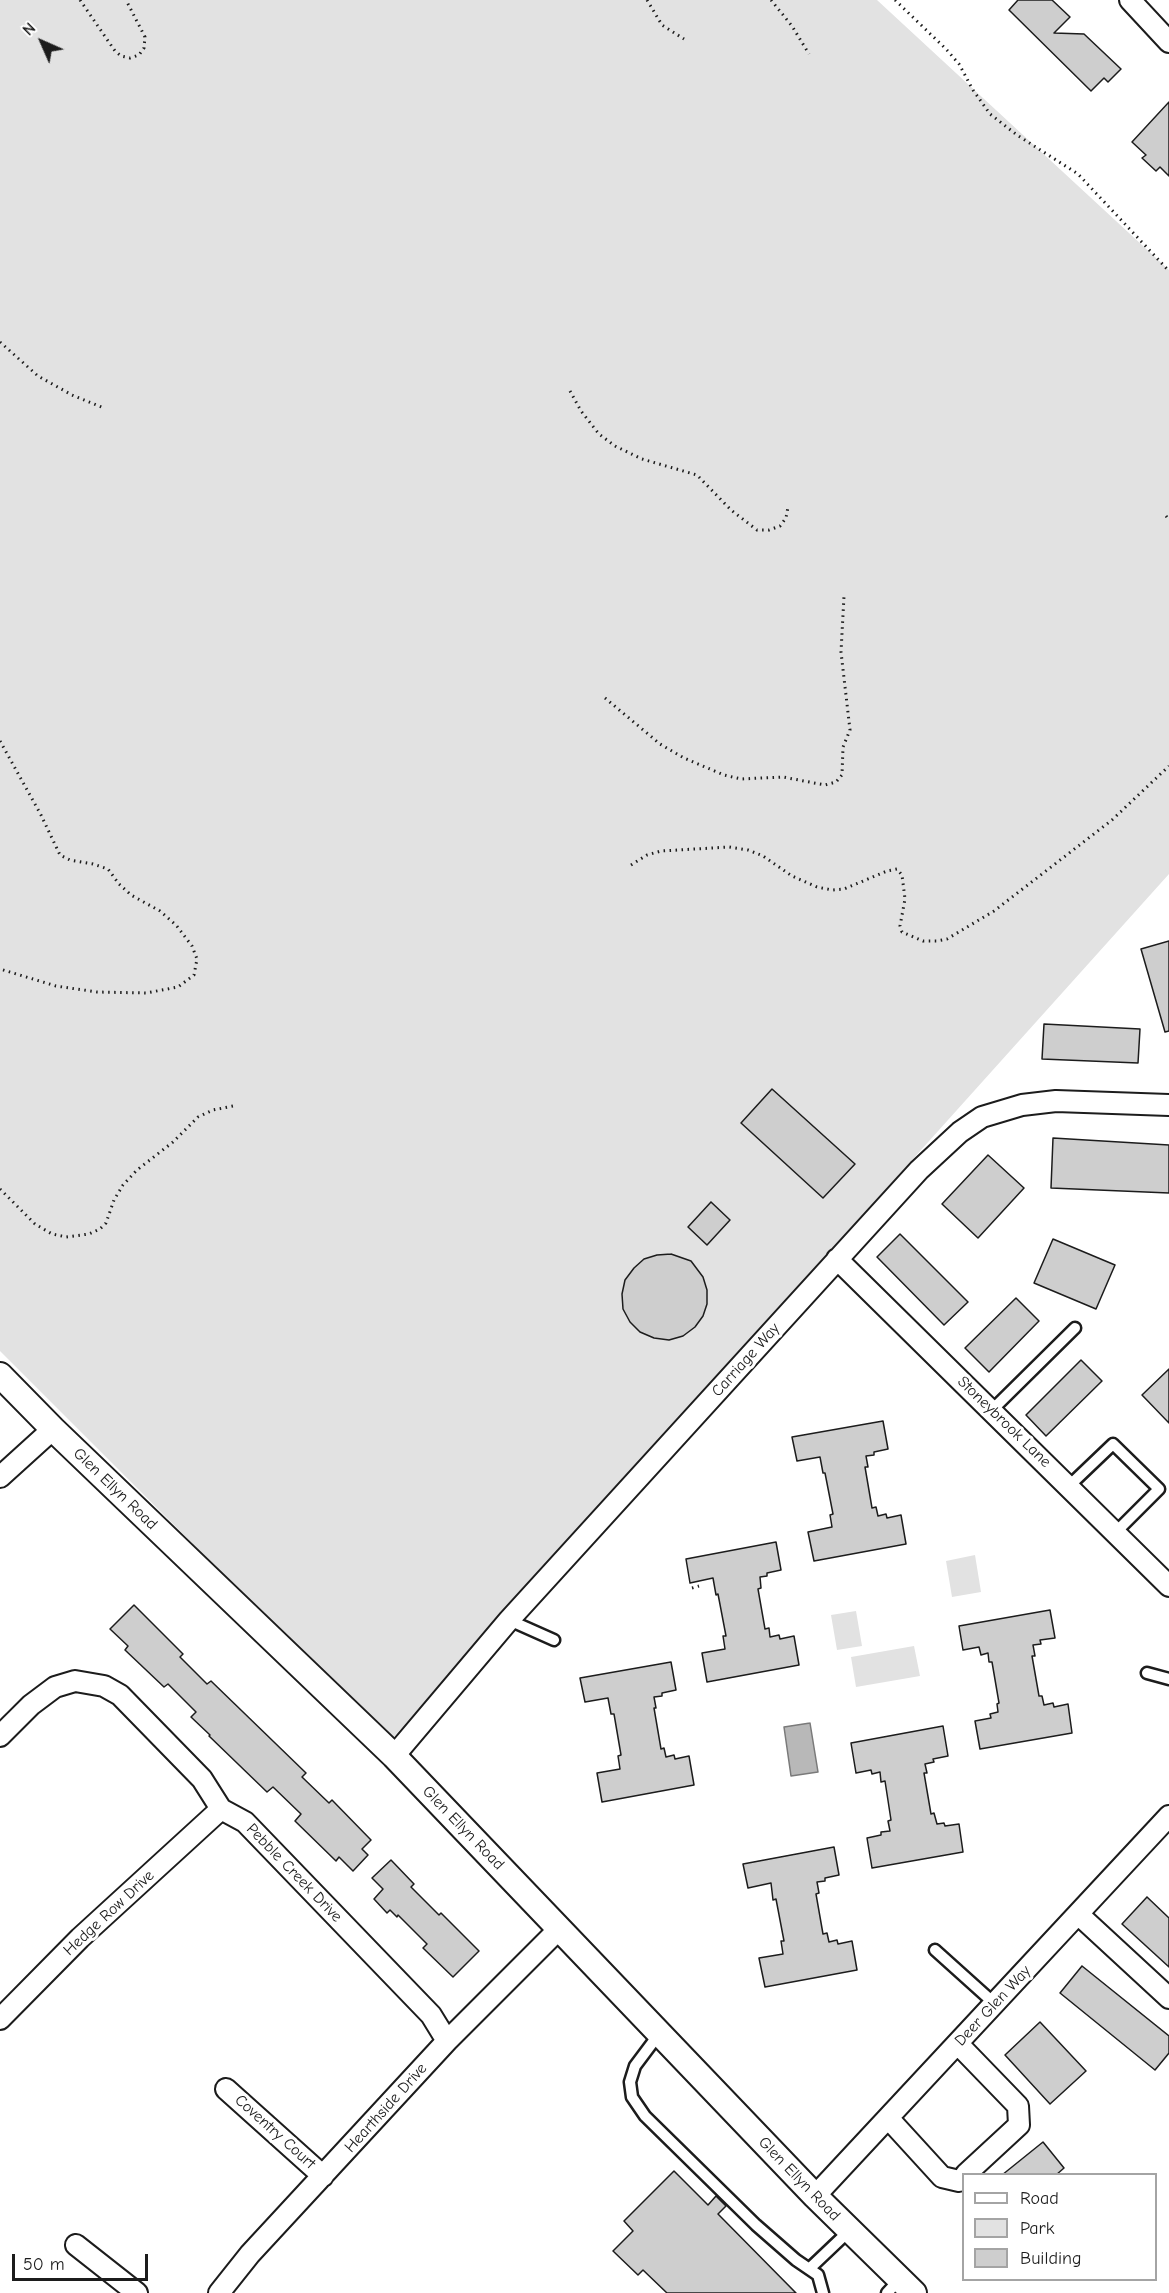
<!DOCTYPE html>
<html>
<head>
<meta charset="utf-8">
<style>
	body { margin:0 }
	#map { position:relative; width:1169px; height:2293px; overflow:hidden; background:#fff; font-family:"Comic Neue",sans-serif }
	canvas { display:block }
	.legend { position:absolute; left:962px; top:2173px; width:195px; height:108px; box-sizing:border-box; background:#fff; border:2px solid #a4a4a4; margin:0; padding:8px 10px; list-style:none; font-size:18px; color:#1c1c1c }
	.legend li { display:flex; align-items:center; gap:12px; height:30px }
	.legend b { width:30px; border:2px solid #a4a4a4 }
	.north { position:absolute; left:12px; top:12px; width:60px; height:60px; -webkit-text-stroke:4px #fff; paint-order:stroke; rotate:315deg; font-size:16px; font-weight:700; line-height:24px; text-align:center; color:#1c1c1c }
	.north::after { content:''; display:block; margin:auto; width:21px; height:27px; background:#1c1c1c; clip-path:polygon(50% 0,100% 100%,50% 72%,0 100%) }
	.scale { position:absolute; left:12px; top:2254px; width:136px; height:27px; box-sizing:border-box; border:3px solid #1c1c1c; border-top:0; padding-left:8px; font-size:18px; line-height:21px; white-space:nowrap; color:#1c1c1c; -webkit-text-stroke:4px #fff; paint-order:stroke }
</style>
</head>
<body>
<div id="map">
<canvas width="1169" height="2293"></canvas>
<ul class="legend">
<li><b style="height:8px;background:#fff"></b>Road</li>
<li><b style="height:16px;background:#e2e2e2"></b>Park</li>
<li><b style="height:16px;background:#cecece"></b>Building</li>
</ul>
<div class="north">N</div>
<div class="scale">50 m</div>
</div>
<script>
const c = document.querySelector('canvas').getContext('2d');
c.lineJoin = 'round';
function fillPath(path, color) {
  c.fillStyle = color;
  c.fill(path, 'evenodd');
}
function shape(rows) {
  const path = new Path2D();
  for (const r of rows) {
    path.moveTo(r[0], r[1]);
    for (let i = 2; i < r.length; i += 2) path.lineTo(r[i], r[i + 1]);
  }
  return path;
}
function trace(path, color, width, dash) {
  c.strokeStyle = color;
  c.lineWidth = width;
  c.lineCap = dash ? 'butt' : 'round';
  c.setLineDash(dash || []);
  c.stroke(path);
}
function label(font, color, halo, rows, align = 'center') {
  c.font = font + ' "Comic Neue",sans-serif';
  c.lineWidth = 6;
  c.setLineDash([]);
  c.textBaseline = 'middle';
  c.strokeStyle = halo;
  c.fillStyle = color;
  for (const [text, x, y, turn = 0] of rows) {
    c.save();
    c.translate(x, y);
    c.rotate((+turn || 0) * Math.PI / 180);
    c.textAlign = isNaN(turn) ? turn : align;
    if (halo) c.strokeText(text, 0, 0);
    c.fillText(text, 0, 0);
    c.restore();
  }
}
const green = shape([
	[0,0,877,0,1169,270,1169,874,390,1741,0,1351],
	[975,1555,981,1592,952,1597,946,1561],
	[856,1611,862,1646,837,1650,831,1615],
	[914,1646,920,1676,856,1687,851,1657]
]);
const water = shape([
	[810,1723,818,1772,791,1776,784,1727,810,1723]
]);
const building = shape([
	[1018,0,1052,0,1070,17,1054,33,1084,34,1121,69,1108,82,1104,78,1091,91,1009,10,1018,0],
	[1169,102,1169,176,1160,167,1156,171,1142,158,1146,155,1132,142,1169,102],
	[1169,941,1169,1031,1165,1032,1141,949,1169,941],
	[1044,1024,1140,1029,1138,1063,1042,1059,1044,1024],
	[772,1089,855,1164,823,1198,741,1123,772,1089],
	[1053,1138,1169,1145,1169,1193,1051,1188,1053,1138],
	[988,1155,1024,1188,978,1238,942,1204,988,1155],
	[711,1202,730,1220,707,1245,688,1227,711,1202],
	[900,1234,968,1302,944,1325,877,1257,900,1234],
	[1053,1239,1115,1265,1096,1309,1034,1283,1053,1239],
	[671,1254,691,1261,703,1277,707,1290,707,1304,703,1316,695,1327,683,1336,669,1340,654,1338,640,1332,630,1322,623,1309,622,1294,625,1280,634,1268,644,1259,657,1255,671,1254],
	[1016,1298,1039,1321,989,1372,965,1348,1016,1298],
	[1081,1360,1102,1381,1046,1436,1026,1415,1081,1360],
	[1169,1369,1169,1423,1142,1395,1169,1369],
	[883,1421,888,1449,874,1452,874,1455,866,1456,868,1467,865,1467,872,1508,876,1507,878,1516,886,1514,887,1518,901,1515,906,1544,814,1561,808,1532,832,1527,830,1515,833,1514,825,1473,823,1473,820,1457,797,1461,792,1437,883,1421],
	[776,1542,781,1570,767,1573,767,1576,760,1577,761,1588,758,1589,765,1629,769,1628,770,1637,779,1635,780,1639,794,1636,799,1665,707,1682,702,1653,725,1649,723,1636,726,1636,718,1594,716,1595,713,1578,690,1583,686,1559,776,1542],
	[134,1605,183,1654,180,1657,207,1684,211,1681,306,1773,302,1777,329,1803,332,1800,371,1840,362,1849,368,1855,353,1871,339,1857,336,1861,295,1821,301,1814,273,1787,267,1792,209,1736,210,1735,191,1717,196,1712,168,1684,164,1687,125,1650,128,1646,110,1629,134,1605],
	[1050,1610,1055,1638,1040,1640,1041,1644,1033,1645,1035,1656,1032,1656,1039,1696,1042,1696,1044,1705,1053,1703,1054,1707,1068,1704,1072,1733,980,1749,975,1721,991,1718,990,1714,998,1712,997,1704,999,1703,992,1662,989,1662,988,1653,981,1655,979,1647,963,1650,959,1626,1050,1610],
	[671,1662,676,1690,662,1693,662,1696,654,1697,656,1708,654,1708,661,1749,664,1748,666,1757,674,1755,675,1759,689,1756,694,1785,602,1802,597,1773,620,1769,618,1756,621,1755,614,1714,611,1714,608,1698,585,1702,580,1678,671,1662],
	[943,1726,948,1756,933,1759,934,1762,925,1764,927,1773,924,1773,931,1814,934,1813,937,1824,944,1823,945,1826,959,1824,963,1852,872,1868,867,1838,881,1835,881,1832,890,1831,888,1821,891,1820,885,1781,881,1782,880,1772,872,1774,871,1770,856,1773,851,1743,943,1726],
	[834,1847,839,1875,825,1878,825,1881,817,1882,819,1893,816,1894,823,1934,827,1933,829,1942,837,1940,838,1944,852,1941,857,1970,765,1987,759,1958,783,1954,781,1941,784,1941,776,1899,773,1900,771,1883,748,1888,743,1864,834,1847],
	[391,1860,414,1884,411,1887,439,1915,441,1913,479,1951,453,1977,423,1948,427,1944,398,1915,397,1917,390,1910,387,1913,374,1899,383,1889,372,1878,391,1860],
	[1147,1897,1169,1918,1169,1967,1122,1924,1147,1897],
	[1082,1966,1169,2036,1169,2053,1155,2070,1060,1993,1082,1966],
	[1040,2022,1086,2071,1050,2104,1005,2055,1040,2022],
	[1043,2142,1064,2168,1056,2175,1002,2175,1043,2142],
	[674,2171,708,2205,716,2196,726,2206,718,2214,796,2293,667,2293,643,2270,638,2275,613,2251,633,2231,624,2221,674,2171]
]);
const path = shape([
	[80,0,115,51,121,56,130,58,139,55,144,48,145,37,126,0],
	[647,0,662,25,684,39],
	[771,0,792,26,809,54],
	[895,0,946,49,959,64,973,90,990,114,1017,135,1078,174,1169,271],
	[0,342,38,376,72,395,104,408],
	[570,391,581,411,599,434,615,446,642,459,697,475,731,510,757,530,769,530,780,526,786,518,788,507],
	[1166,516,1169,520],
	[605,698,660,744,684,758,724,775,741,779,783,777,825,785,836,782,842,775,843,747,850,730,841,652,844,596],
	[0,741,41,815,60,855,70,860,93,864,108,869,119,884,131,895,160,911,176,925,192,946,197,959,194,975,178,987,146,993,97,992,56,986,0,969],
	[631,865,647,855,661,851,729,847,748,850,763,856,792,876,817,887,832,890,844,889,887,871,897,869,902,875,905,899,900,926,902,932,923,941,937,941,947,939,994,911,1112,820,1169,766],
	[0,1189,35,1224,52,1234,66,1237,89,1234,100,1229,106,1223,114,1200,123,1185,137,1170,173,1142,198,1117,213,1110,233,1106],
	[692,1588,699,1586]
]);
const service = shape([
	[992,1410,1075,1328],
	[1069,1486,1113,1444,1159,1489,1116,1532],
	[509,1620,554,1640],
	[1147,1673,1169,1679],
	[935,1950,995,2004],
	[659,2034,635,2066,630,2082,632,2097,645,2116,756,2225,796,2260,818,2275,823,2293],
	[810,2268,850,2230],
	[887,2293,900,2279]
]);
const minor = shape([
	[1130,0,1169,42],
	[837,1259,1169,1586],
	[0,1477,53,1429],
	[0,1736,31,1705,55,1687,75,1681,104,1686,120,1695,202,1779,221,1809,245,1822,431,2015,447,2041],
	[394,1756,509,1620,919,1170,960,1132,982,1117,1022,1105,1056,1101,1169,1105],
	[1078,1914,1169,1998],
	[0,2019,80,1938,221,1809],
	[958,2044,1018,2106,1019,2125,966,2174],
	[226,2089,323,2176],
	[889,2119,942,2177,959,2181,964,2177],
	[815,2196,1169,1816],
	[76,2245,137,2293],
	[219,2293,250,2254,447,2041,559,1929]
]);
const tertiary = shape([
	[0,1375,53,1429,394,1756,815,2196,914,2293]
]);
const streetNames = [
	["Carriage Way",746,1360,-48],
	["Stoneybrook Lane",1004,1422,44],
	["Glen Ellyn Road",115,1489,44],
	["Glen Ellyn Road",463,1828,46],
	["Pebble Creek Drive",294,1873,46],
	["Hedge Row Drive",109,1913,-43],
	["Deer Glen Way",993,2006,-47],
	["Hearthside Drive",386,2108,-48],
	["Coventry Court",275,2132,42],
	["Glen Ellyn Road",799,2179,46]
];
fillPath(green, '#e2e2e2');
fillPath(water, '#b8b8b8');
trace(water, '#7a7a7a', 1.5);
fillPath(building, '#cecece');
trace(building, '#1c1c1c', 1.5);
trace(service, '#1c1c1c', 15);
trace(minor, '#1c1c1c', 24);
trace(tertiary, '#1c1c1c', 28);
trace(path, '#1c1c1c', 3, [1.5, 4.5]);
trace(service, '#fff', 10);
trace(minor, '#fff', 20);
trace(tertiary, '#fff', 24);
label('16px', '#1c1c1c', '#fff', streetNames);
</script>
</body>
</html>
